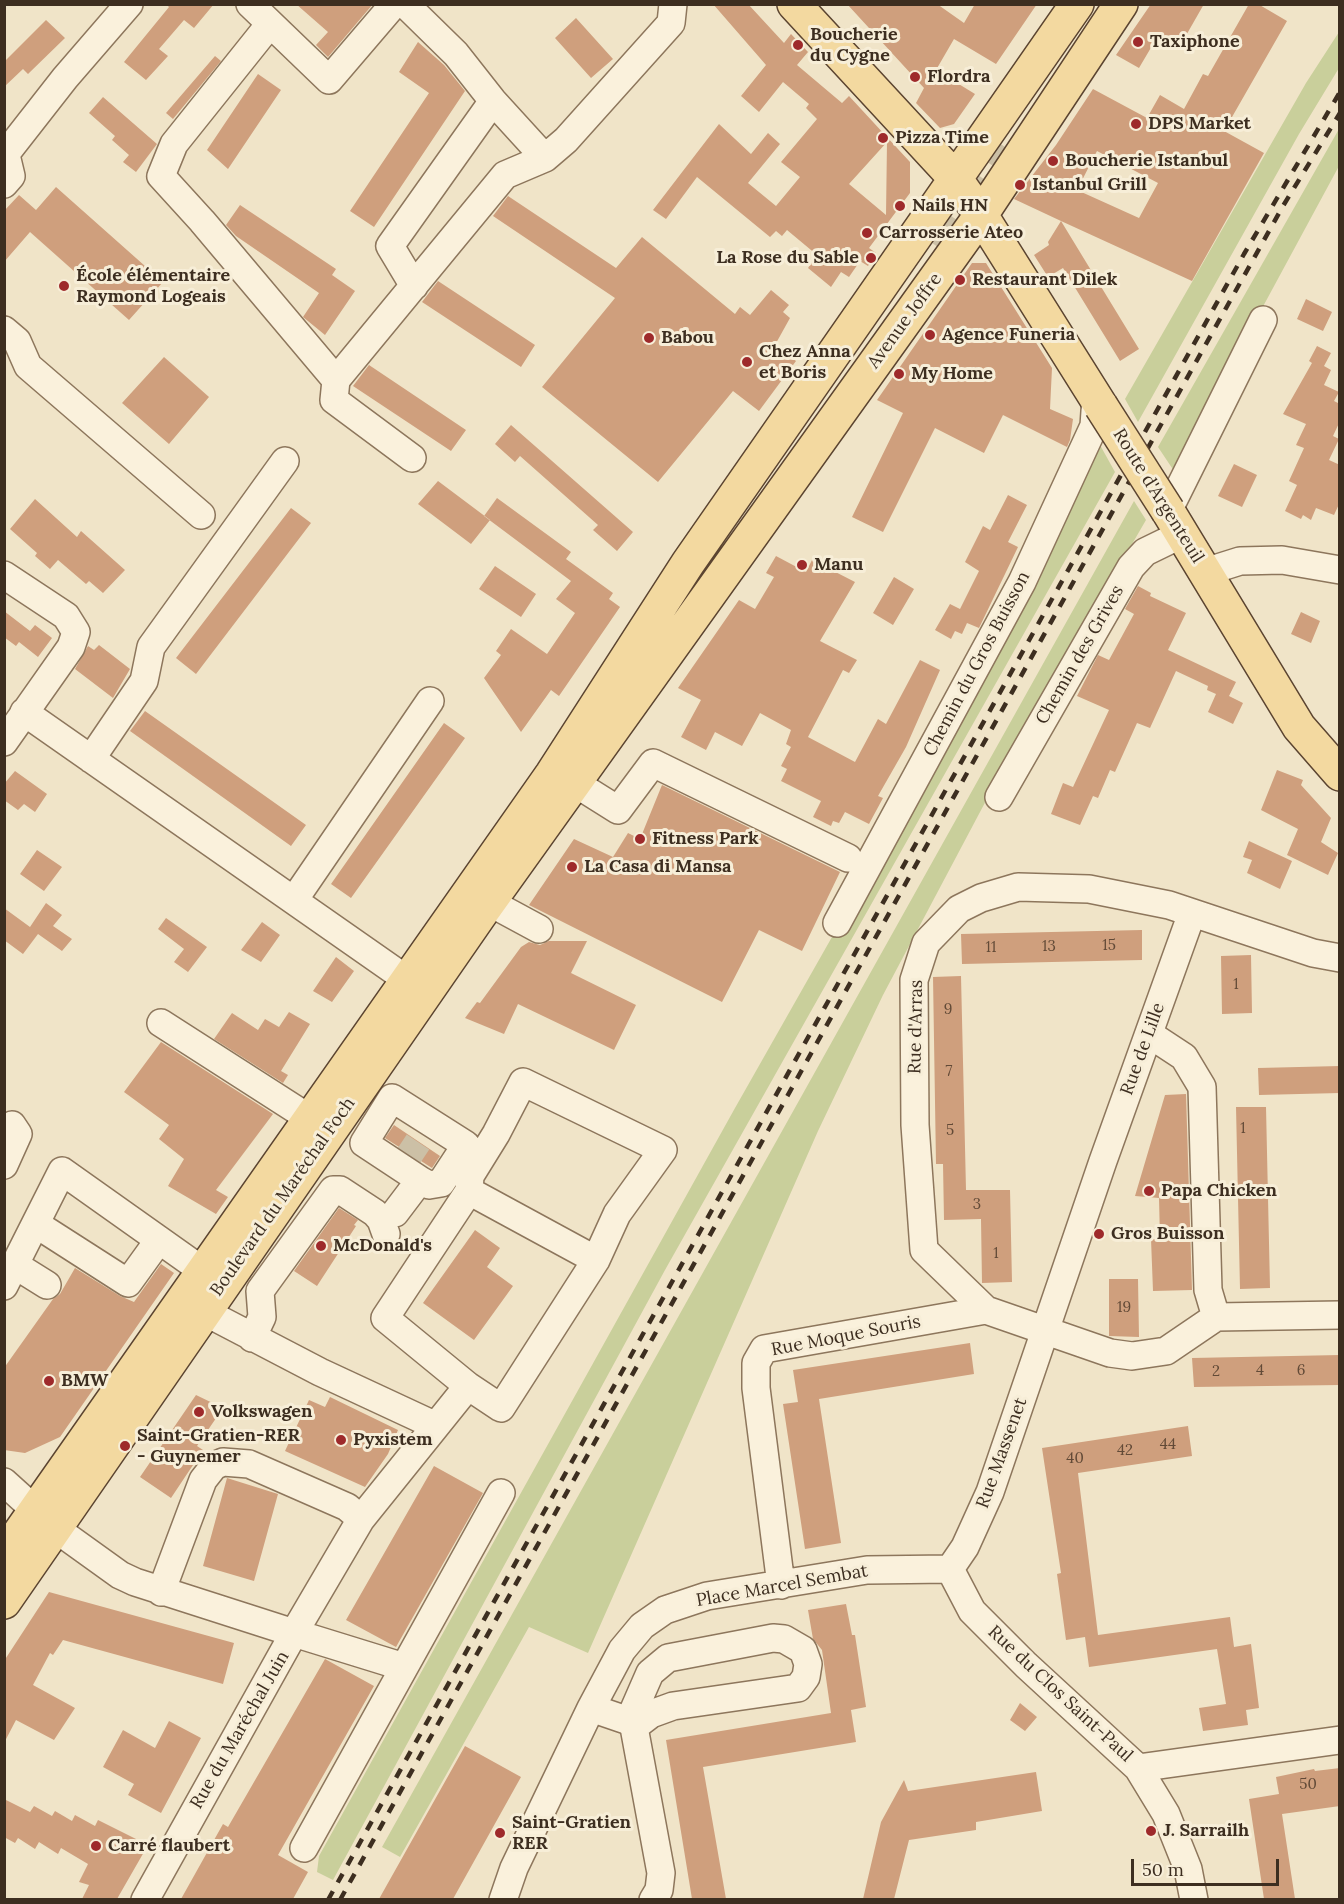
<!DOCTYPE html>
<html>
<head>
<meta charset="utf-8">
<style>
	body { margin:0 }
	#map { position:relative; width:1344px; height:1904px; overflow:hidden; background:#f0e4c8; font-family:Lora,serif }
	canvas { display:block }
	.frame { position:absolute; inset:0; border:6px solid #3d2e20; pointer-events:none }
	.scale { position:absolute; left:1131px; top:1859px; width:148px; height:27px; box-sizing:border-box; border:3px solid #3d2e20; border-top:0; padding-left:8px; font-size:18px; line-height:21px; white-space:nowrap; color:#3d2e20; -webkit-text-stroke:4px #f7eed8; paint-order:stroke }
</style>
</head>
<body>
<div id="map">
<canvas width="1344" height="1904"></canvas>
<div class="frame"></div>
<div class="scale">50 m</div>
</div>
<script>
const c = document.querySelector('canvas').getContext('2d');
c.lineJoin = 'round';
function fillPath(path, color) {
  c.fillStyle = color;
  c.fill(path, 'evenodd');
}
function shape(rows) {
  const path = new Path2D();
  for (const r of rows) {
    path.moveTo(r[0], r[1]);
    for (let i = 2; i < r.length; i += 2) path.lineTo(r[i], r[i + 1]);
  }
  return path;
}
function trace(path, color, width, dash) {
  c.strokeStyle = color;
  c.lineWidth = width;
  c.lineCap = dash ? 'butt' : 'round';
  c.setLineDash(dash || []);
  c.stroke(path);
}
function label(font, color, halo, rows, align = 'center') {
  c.font = font + ' Lora,serif';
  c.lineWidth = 6;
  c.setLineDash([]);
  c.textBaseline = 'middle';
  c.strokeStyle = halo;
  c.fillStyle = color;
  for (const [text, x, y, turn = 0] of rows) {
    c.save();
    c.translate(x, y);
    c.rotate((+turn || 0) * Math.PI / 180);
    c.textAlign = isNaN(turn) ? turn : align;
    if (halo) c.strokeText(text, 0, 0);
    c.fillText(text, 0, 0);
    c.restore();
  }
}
const green = shape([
	[1339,32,1339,68,1299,134,1138,422,1125,399,1306,83],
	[1339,129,1339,166,1174,471,1158,447],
	[1100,445,1115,472,665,1270,333,1880,317,1872,319,1856,735,1108,976,683],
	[1134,501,1146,520,1015,746,883,995,818,1131,588,1653,529,1627,400,1857,382,1847]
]);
const building = shape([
	[166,4,214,4,194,28,184,20,159,49,168,56,146,80,124,62,169,7],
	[296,4,373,4,328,57,316,45,328,32],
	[713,4,748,4,784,43,791,34,808,52,797,65,842,103,849,96,910,162,910,193,869,248,876,253,868,266,860,261,849,277,841,272,831,287,808,268,817,255,787,230,782,236,776,231,770,237,697,177,666,219,653,210,719,124,751,154,768,133,780,144,748,183,776,206,800,177,781,162,817,119,806,108,809,104,783,82,759,112,741,96,766,65],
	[887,142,886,215,849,184],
	[847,4,937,4,964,23,975,4,1037,4,996,64,954,39,936,70,975,94,954,124,940,128,916,103,924,88],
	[1151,4,1204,4,1180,46,1159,34,1139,68,1116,55],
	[1249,4,1258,4,1287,21,1224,131,1264,153,1192,281,1061,221,1139,349,1120,361,1063,268,1048,277,1034,255,1049,245,1048,242,1061,221,1014,199,1056,145,1093,89,1147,118,1160,95,1184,109,1203,74,1208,76],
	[1097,151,1158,183,1139,218,1077,190],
	[576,18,613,59,591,78,555,38],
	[46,20,65,38,28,74,23,69,4,87,4,62],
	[418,42,444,65,465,91,374,227,350,211,429,93,399,72],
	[215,56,221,61,173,119,166,113],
	[258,74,281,90,228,169,207,150],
	[103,97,157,144,136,172,123,162,129,155,112,140,115,136,89,113],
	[56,187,163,282,129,320,30,232,4,262,4,211,19,195,36,210],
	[508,196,616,268,642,237,735,314,740,307,750,315,771,290,789,305,783,312,790,318,775,345,796,361,759,411,733,391,658,482,542,387,615,298,493,216],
	[240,205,336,269,332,275,355,291,325,335,303,317,319,293,236,236,226,225],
	[972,263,986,263,1052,368,1050,409,1073,419,1070,440,1067,447,1003,415,984,453,935,428,883,532,852,517,903,413,877,400],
	[438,281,535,345,521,367,422,302],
	[1306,299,1332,312,1323,331,1297,319],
	[1317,346,1331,353,1324,366,1331,370,1324,385,1339,392,1334,401,1340,404,1340,421,1333,436,1339,439,1329,460,1340,465,1340,502,1334,515,1316,508,1311,520,1303,515,1301,519,1285,511,1297,485,1289,481,1304,448,1296,445,1306,424,1283,414,1312,363,1309,361],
	[164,357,209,397,169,444,122,403],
	[369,365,466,430,451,451,353,386],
	[511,425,633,532,617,551,593,530,598,525,520,456,515,462,495,444],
	[1234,464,1257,475,1242,507,1218,496],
	[438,481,490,520,471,544,418,504],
	[1008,495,1027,505,1008,542,1018,547,979,628,967,623,962,634,955,631,951,639,935,630,950,604,960,609,979,571,965,562,983,526,990,530],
	[497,498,571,552,566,559,613,593,609,599,620,607,559,696,551,690,521,732,484,678,501,655,496,651,511,629,547,654,575,613,556,599,571,581,484,516],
	[35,499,77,537,81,531,125,570,103,593,89,581,86,584,58,560,50,569,35,556,37,553,10,529],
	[291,508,311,523,196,674,176,658],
	[776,556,806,572,812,560,855,582,820,641,857,660,849,673,843,670,808,737,855,762,878,719,886,724,920,660,940,670,906,747,878,796,883,798,869,824,845,812,839,823,833,821,831,826,813,817,821,801,781,781,787,769,781,766,791,747,786,744,791,730,760,713,742,746,715,732,706,750,681,737,701,700,678,688,739,600,755,609,774,577,766,573],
	[495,566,536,594,521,617,479,589],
	[894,577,914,589,893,625,873,613],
	[1138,586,1151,593,1150,596,1186,613,1168,650,1236,682,1229,696,1243,703,1233,724,1208,712,1216,694,1207,690,1208,686,1176,671,1150,728,1137,723,1115,772,1110,770,1098,798,1093,796,1080,825,1051,814,1063,783,1073,787,1109,710,1077,696,1098,655,1109,660,1134,614,1125,609],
	[4,611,30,631,35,625,52,638,38,657,19,642,16,646,4,637],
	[1301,612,1320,621,1311,643,1291,634],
	[99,645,130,669,113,698,75,669,88,646,94,650],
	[145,711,306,825,291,846,130,731],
	[444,723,465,738,351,898,331,884],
	[1277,770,1303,780,1301,785,1331,818,1321,842,1338,853,1328,875,1287,855,1298,829,1261,810],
	[15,771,47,794,35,812,24,804,18,810,4,800,4,784],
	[662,785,840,872,802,951,759,930,722,1002,529,905,574,839,613,857,628,833,640,839],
	[1249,841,1292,861,1280,889,1247,873,1252,860,1243,857],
	[37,850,62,867,44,891,20,874],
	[46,903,62,915,53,926,72,939,62,951,38,934,23,954,4,940,4,908,30,927],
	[166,918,207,947,188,972,174,962,184,949,158,929],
	[262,922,280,935,261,962,241,950],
	[1142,930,1142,960,962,964,961,934],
	[549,941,587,941,571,973,636,1005,614,1050,518,1004,504,1034,465,1018,477,1002,480,1003,521,947,529,942,540,945],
	[1251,955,1252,1013,1222,1014,1221,956],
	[336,957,354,971,332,1002,313,991],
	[961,976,966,1190,1010,1190,1012,1282,982,1283,981,1219,944,1220,943,1164,936,1164,933,977],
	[289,1012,310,1024,281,1071,288,1075,283,1083,214,1039,232,1013,258,1030,265,1019,279,1027],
	[161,1042,273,1114,216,1190,228,1197,216,1214,168,1186,184,1159,159,1139,169,1125,124,1092],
	[1340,1066,1340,1093,1259,1095,1258,1068],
	[1186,1094,1192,1290,1153,1291,1151,1239,1160,1239,1159,1198,1135,1196,1165,1095],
	[1236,1107,1266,1107,1270,1288,1240,1289],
	[394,1125,440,1156,432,1168,385,1138],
	[339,1208,358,1220,354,1225,356,1226,317,1286,294,1271],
	[475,1230,500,1248,487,1267,513,1286,474,1340,423,1303],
	[161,1264,174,1273,60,1437,25,1453,4,1450,4,1368,53,1299,60,1294,75,1268,120,1296,134,1302],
	[1109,1279,1138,1279,1139,1337,1109,1336],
	[970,1343,974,1374,819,1399,841,1543,805,1549,783,1404,798,1402,793,1370],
	[1340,1355,1340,1385,1194,1387,1192,1358],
	[196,1395,223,1408,197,1446,203,1450,171,1498,140,1477],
	[330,1397,398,1430,388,1454,365,1487,285,1451,309,1400,325,1407],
	[1188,1426,1192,1456,1078,1473,1098,1635,1230,1617,1234,1647,1251,1644,1259,1708,1246,1710,1248,1725,1203,1731,1199,1708,1226,1704,1217,1649,1089,1667,1085,1637,1066,1640,1057,1574,1061,1573,1042,1448],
	[434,1466,483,1493,396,1647,346,1620],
	[227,1478,278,1494,254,1581,203,1566],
	[49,1592,234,1643,223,1684,63,1640,53,1655,50,1653,33,1685,75,1708,54,1740,16,1720,4,1743,4,1661],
	[846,1604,852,1635,855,1635,866,1707,851,1710,856,1742,703,1767,726,1899,692,1899,666,1740,831,1713,822,1650,813,1639,808,1610],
	[325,1659,374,1686,278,1855,308,1872,293,1899,181,1899,223,1824,228,1827],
	[1020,1703,1037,1717,1025,1731,1010,1720],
	[169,1721,201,1738,161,1813,128,1795,134,1784,103,1767,123,1730,155,1748],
	[465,1746,521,1777,453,1899,379,1899],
	[1340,1768,1340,1806,1282,1814,1295,1899,1264,1899,1249,1799,1279,1794,1276,1777,1314,1769,1315,1771],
	[1036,1772,1042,1811,976,1822,976,1830,909,1840,894,1899,863,1899,881,1822,904,1780,908,1791],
	[4,1799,30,1812,34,1806,52,1816,55,1811,72,1821,75,1815,95,1826,98,1820,148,1845,117,1899,82,1899,89,1885,79,1882,88,1864,61,1848,58,1854,39,1842,35,1849,18,1838,15,1843,4,1837]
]);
const minorTunnel = shape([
	[408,1157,418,1142]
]);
const majorTunnel = shape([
	[935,245,1005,147]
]);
const minor = shape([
	[250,4,329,80,394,4],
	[405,4,456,54,493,101,545,158],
	[270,24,174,144,161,176,202,221,336,380,505,175,545,158,566,140,671,23,673,4],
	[4,156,65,78,129,4],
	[4,184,11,176,6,155],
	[414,286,390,246,493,101],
	[4,330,17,341,28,366,201,515],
	[336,380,334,400,412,458],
	[1168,511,1263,320],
	[1205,572,1240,561,1282,560,1340,570],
	[4,575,66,616,76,632,71,647,4,742],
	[24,712,406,979],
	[91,759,144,681,151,647,285,461],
	[575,783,618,810,653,763,848,858],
	[999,797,1131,567,1145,552,1182,534],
	[294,900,430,701],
	[489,902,539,929],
	[837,923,1022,582,1094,426,1096,397],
	[1340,958,1313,953,1169,905,1089,889,1018,887,981,898,959,909,926,943,914,980,915,1125,924,1250,986,1310,1110,1353,1132,1356,1166,1351,1216,1317,1340,1315],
	[161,1023,309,1118],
	[1149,1034,1184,1057,1202,1087,1208,1290,1216,1317],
	[4,1165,18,1134,12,1125],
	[469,1191,596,1260,501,1408,468,1386,385,1318,469,1191],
	[469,1191,470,1176,496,1134,523,1082,663,1150,617,1214,596,1260],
	[395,1213,420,1180,429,1185,441,1183,466,1145,392,1098,364,1143,420,1180],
	[36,1224,128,1283,159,1240],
	[15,1265,47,1285],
	[4,1286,62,1171,203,1271],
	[203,1311,320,1372,434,1425],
	[252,1338,262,1317,260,1291,333,1190,340,1190,375,1213,381,1220,386,1234],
	[4,1482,35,1510],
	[56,1529,120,1575,135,1582,294,1633,145,1900],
	[950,1569,965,1547,990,1492,1103,1161,1192,913],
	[950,1569,972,1611,1026,1665,1138,1768,1166,1814,1188,1869,1194,1900],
	[781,1585,756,1388,756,1363,764,1349,986,1310],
	[161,1592,203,1480,214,1466,223,1462,249,1464,347,1507,361,1519],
	[404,1667,294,1633,361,1519,468,1386],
	[591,1708,629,1721,634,1727,661,1873,659,1890,653,1900],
	[629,1721,650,1673,668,1658,773,1638,784,1639,803,1650,808,1664,806,1677,798,1688,673,1706,651,1714,634,1727],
	[1138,1768,1340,1740],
	[304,1848,501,1493],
	[503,1900,514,1868,591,1708,622,1650,642,1626,665,1610,707,1596,867,1570,950,1569]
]);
const major = shape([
	[794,4,955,178,981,215,1101,406],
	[1168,511,1299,727,1340,774],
	[4,1555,552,774,688,563,1077,4],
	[4,1602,484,909,981,215,1121,4]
]);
const rail = shape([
	[328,1900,1244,254,1340,92],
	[340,1900,1139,464,1283,206,1340,113]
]);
const majorBridge = shape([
	[1101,406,1168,511]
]);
const markers = [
	[1138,42,6,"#9e2a2b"],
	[798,45,6,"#9e2a2b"],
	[915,77,6,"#9e2a2b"],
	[1136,124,6,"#9e2a2b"],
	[883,138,6,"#9e2a2b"],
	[1053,161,6,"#9e2a2b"],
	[1020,185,6,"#9e2a2b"],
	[900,206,6,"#9e2a2b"],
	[867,233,6,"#9e2a2b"],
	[871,258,6,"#9e2a2b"],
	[960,280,6,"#9e2a2b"],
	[64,286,6,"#9e2a2b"],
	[930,335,6,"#9e2a2b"],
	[649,338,6,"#9e2a2b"],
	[747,362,6,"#9e2a2b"],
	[899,374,6,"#9e2a2b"],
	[802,565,6,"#9e2a2b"],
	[640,839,6,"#9e2a2b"],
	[572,867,6,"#9e2a2b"],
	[1149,1191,6,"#9e2a2b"],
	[1099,1234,6,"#9e2a2b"],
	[321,1246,6,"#9e2a2b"],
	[49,1381,6,"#9e2a2b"],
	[199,1412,6,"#9e2a2b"],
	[341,1440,6,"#9e2a2b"],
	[125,1446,6,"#9e2a2b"],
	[1151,1831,6,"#9e2a2b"],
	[500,1833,6,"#9e2a2b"],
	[96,1846,6,"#9e2a2b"]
];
const numberNames = [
	["15",1109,946],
	["13",1049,947],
	["11",991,948],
	["1",1236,985],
	["9",948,1010],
	["7",949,1072],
	["1",1243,1129],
	["5",950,1131],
	["3",977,1205],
	["1",996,1254],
	["19",1124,1308],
	["4",1260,1371],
	["6",1301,1371],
	["2",1216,1372],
	["44",1168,1445],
	["42",1125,1451],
	["40",1075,1459],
	["50",1308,1785]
];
const poiNames = [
	["Boucherie",810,35],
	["du Cygne",810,56],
	["Taxiphone",1150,42],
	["Flordra",927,77],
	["DPS Market",1148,124],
	["Pizza Time",895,138],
	["Boucherie Istanbul",1065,161],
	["Istanbul Grill",1032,185],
	["Nails HN",912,206],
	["Carrosserie Ateo",879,233],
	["La Rose du Sable",859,258,"right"],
	["École élémentaire",76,276],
	["Raymond Logeais",76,297],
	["Restaurant Dilek",972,280],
	["Agence Funeria",942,335],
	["Babou",661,338],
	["Chez Anna",759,352],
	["et Boris",759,373],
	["My Home",911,374],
	["Manu",814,565],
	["Fitness Park",652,839],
	["La Casa di Mansa",584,867],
	["Papa Chicken",1161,1191],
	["Gros Buisson",1111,1234],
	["McDonald's",333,1246],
	["BMW",61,1381],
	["Volkswagen",211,1412],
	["Saint-Gratien-RER",137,1436],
	["- Guynemer",137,1457],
	["Pyxistem",353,1440],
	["Saint-Gratien",512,1823],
	["RER",512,1844],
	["J. Sarrailh",1163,1831],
	["Carré flaubert",108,1846]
];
const streetNames = [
	["Avenue Joffre",905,321,-54],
	["Route d'Argenteuil",1158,496,58],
	["Chemin des Grives",1080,655,-60],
	["Chemin du Gros Buisson",977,664,-62],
	["Rue d'Arras",916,1027,-89],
	["Rue de Lille",1143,1049,-70],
	["Boulevard du Maréchal Foch",283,1197,-55],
	["Rue Moque Souris",846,1336,-11],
	["Rue Massenet",1002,1453,-70],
	["Place Marcel Sembat",782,1586,-10],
	["Rue du Clos Saint-Paul",1060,1694,43],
	["Rue du Maréchal Juin",240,1730,-60]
];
fillPath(green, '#c9cf9b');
fillPath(building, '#cf9f7d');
trace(minorTunnel, '#ccc0a6', 27, [27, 14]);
trace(majorTunnel, '#ccc0a6', 33, [33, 16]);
trace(minor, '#8d765c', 30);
trace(major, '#5b4430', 36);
trace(minor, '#faf1dc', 27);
trace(major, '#f3d9a0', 33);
trace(rail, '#3d2e20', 4.5, [10, 10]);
trace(majorBridge, '#5b4430', 36, []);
trace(majorBridge, '#f3d9a0', 33);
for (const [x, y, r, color] of markers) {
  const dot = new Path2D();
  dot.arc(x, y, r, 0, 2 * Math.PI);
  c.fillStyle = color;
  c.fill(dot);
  trace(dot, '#f7eed8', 2);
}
label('15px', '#624a37', null, numberNames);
label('bold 18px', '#3d2e20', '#f7eed8', poiNames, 'left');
label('18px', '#3d2e20', '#f7eed8', streetNames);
</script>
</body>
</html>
